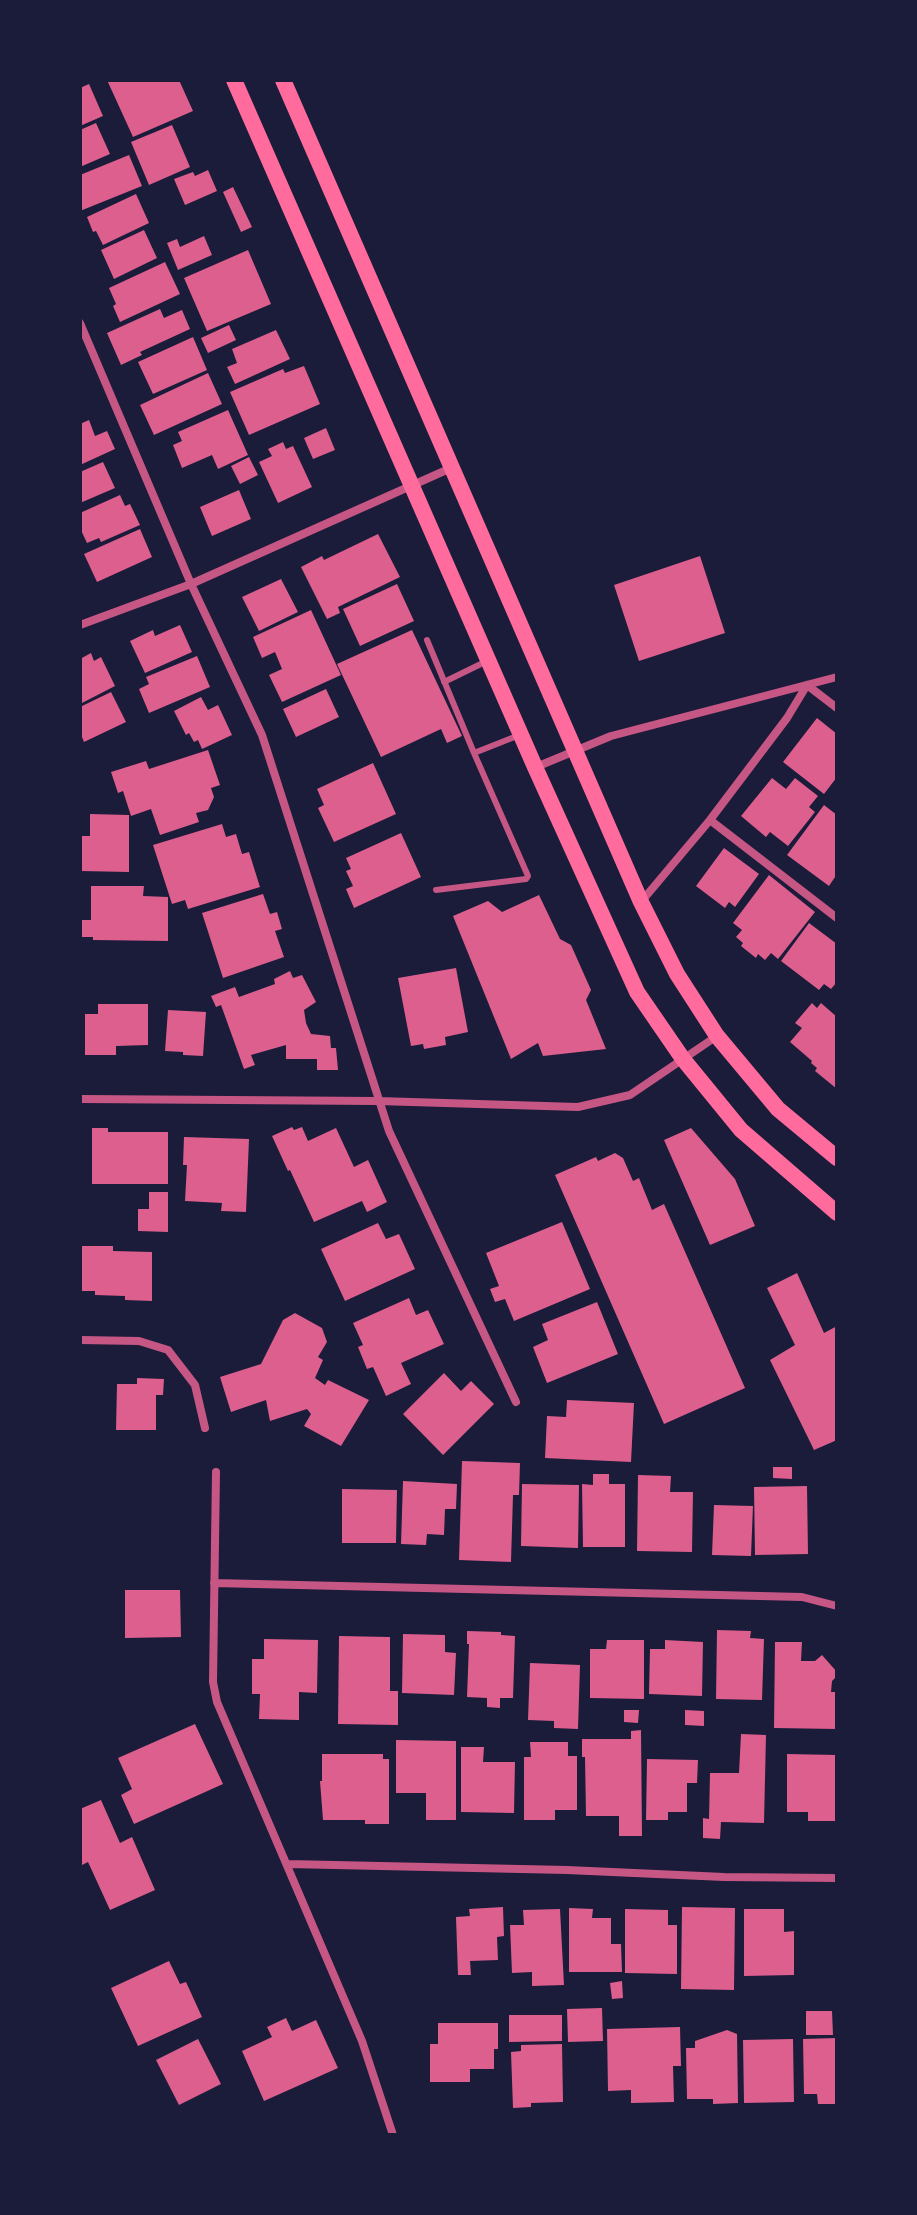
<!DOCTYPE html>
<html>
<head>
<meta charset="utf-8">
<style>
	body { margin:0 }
	#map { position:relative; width:917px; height:2215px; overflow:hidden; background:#1b1b3a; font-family:"Roboto Serif",serif }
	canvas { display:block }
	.frame { position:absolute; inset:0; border:82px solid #1b1b3a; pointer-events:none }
</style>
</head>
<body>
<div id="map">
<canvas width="917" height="2215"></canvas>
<div class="frame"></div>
</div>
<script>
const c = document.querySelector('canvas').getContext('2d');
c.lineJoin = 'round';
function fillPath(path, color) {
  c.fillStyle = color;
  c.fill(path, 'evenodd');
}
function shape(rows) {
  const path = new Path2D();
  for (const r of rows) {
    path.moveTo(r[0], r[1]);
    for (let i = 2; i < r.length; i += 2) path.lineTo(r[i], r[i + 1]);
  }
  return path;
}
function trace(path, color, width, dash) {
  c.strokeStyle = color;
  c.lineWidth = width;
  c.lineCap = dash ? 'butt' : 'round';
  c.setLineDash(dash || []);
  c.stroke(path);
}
const building = shape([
	[107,80,179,80,193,111,133,137],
	[89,84,103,116,80,126,80,88],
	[96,123,110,154,80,167,80,130],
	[172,125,190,167,149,185,131,142],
	[129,155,142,186,80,211,80,175],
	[208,170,217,191,185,205,174,179,193,172,195,176],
	[233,187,252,227,241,232,223,192],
	[136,194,149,223,103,245,96,231,93,232,87,217],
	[144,230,157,258,114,279,101,250],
	[204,236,212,255,178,270,167,243,177,239,180,247],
	[248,250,271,304,207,331,184,278],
	[165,262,180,294,120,322,113,306,116,304,109,288],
	[160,309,164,318,182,310,190,329,140,352,142,355,121,365,107,333],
	[229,325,236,340,208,353,201,338],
	[276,330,290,359,235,384,227,367,237,363,232,349],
	[193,337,207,370,153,394,138,362],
	[304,366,320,404,249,435,230,392,283,369,285,373],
	[208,373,222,404,154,435,140,405],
	[228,410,248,455,218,469,212,455,182,468,173,445,182,441,178,432],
	[89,420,95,436,107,431,115,449,80,465,80,424],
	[326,428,335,450,313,459,304,438],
	[283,442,286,449,293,446,312,487,278,503,259,462,272,456,268,449],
	[249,457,258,475,240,484,231,466],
	[103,462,115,488,80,503,80,472],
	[239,490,251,519,212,536,200,507],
	[120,495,125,506,130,504,140,525,101,542,99,538,87,543,80,528,80,513],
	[140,529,152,557,97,582,84,554],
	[378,534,400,577,338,607,340,613,327,619,301,567,322,556,324,560],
	[700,556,725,633,639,661,614,585],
	[281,579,298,612,259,631,242,597],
	[397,584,414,621,360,646,343,609],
	[311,610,341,675,282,702,269,675,282,669,275,652,262,658,253,637],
	[180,625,192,652,145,673,130,641,153,630,155,636],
	[412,630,462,736,447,743,441,729,381,757,337,664],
	[91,653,94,661,101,657,115,686,82,703,80,699,80,659],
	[197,656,210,687,149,713,139,689,149,684,146,677],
	[326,689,339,717,296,737,283,709],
	[111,692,126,722,84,742,80,732,80,707],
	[201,697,208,710,218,705,232,735,202,749,198,740,194,742,189,733,186,735,174,711],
	[817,718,837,734,837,777,824,794,783,762],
	[208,750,220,785,211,788,214,797,208,810,196,813,199,822,160,835,151,809,131,816,123,791,118,793,111,772,146,761,149,769],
	[373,763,396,814,334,842,318,808,324,805,317,789],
	[772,778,786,789,795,778,818,796,809,807,815,812,788,846,770,832,766,837,741,816],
	[824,805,837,815,837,874,829,886,787,855],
	[90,814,129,815,129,872,80,871,80,836,90,836],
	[222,824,226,837,236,834,242,854,249,852,260,887,188,909,185,900,172,904,153,845],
	[401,833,421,877,354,908,346,889,353,886,346,871,351,869,346,858],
	[724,848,759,874,735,907,729,902,725,908,696,886],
	[769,875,815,912,778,959,771,953,765,960,758,954,756,958,741,946,743,943,736,937,742,930,733,923],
	[91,886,144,886,143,896,168,897,168,941,93,940,93,937,80,937,80,920,91,920],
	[263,894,270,914,277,912,282,929,275,931,284,957,223,978,202,913],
	[539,895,560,939,571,945,591,990,586,1000,606,1049,543,1056,538,1043,511,1059,453,916,488,901,502,912],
	[809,923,837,944,837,982,831,989,824,984,819,990,781,961],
	[456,968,468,1032,445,1037,446,1045,424,1049,423,1044,411,1046,398,978],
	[290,971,293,978,302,975,316,1002,304,1010,306,1023,311,1034,330,1036,331,1048,336,1048,338,1070,317,1070,317,1059,286,1059,286,1045,251,1055,255,1065,244,1069,221,1005,216,1007,211,996,235,987,239,997,275,984,274,979],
	[812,1003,817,1008,821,1003,837,1017,837,1089,815,1071,817,1068,811,1063,812,1061,790,1042,802,1028,795,1023],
	[98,1004,148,1004,148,1045,116,1046,116,1055,85,1055,85,1014,98,1014],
	[168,1010,206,1012,203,1056,183,1055,183,1052,165,1051],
	[292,1127,294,1130,302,1127,308,1141,336,1128,354,1167,368,1160,387,1202,367,1212,362,1201,314,1222,290,1170,288,1171,272,1136],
	[92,1128,108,1128,108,1132,168,1132,168,1184,92,1184],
	[691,1128,735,1179,755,1226,710,1245,664,1140],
	[184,1137,249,1139,246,1212,221,1211,222,1203,185,1201,187,1165,183,1165],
	[615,1153,623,1158,633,1181,639,1178,652,1210,664,1204,745,1388,664,1424,555,1175,596,1157,598,1161],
	[149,1192,168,1192,168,1232,138,1231,138,1209,149,1209],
	[562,1222,590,1289,514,1321,505,1299,495,1302,490,1289,499,1286,486,1253],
	[378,1223,386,1239,399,1234,415,1269,345,1301,321,1249],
	[80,1246,113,1246,113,1251,152,1252,152,1301,125,1300,125,1296,95,1295,95,1291,80,1291],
	[797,1273,824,1333,837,1326,837,1440,814,1450,770,1360,795,1345,767,1288],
	[409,1298,416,1315,428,1310,444,1344,401,1363,411,1384,386,1396,373,1367,367,1369,358,1347,363,1345,353,1323],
	[597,1302,618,1354,547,1383,533,1347,548,1340,542,1324],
	[295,1313,322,1328,327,1342,318,1357,323,1360,315,1378,325,1385,328,1380,369,1400,341,1446,304,1426,311,1414,307,1409,270,1421,266,1400,231,1412,220,1377,261,1364,283,1320],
	[444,1373,461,1391,471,1381,494,1404,443,1455,403,1414],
	[137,1378,164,1379,163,1395,156,1395,156,1430,116,1430,117,1384,137,1384],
	[567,1400,634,1403,631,1462,545,1458,547,1416,566,1417],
	[462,1461,520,1463,519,1495,513,1495,511,1562,459,1560],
	[773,1467,792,1467,792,1479,773,1478],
	[593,1474,609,1474,609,1484,625,1484,625,1547,583,1547,582,1484,593,1485],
	[638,1475,671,1476,670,1492,693,1492,692,1552,637,1551],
	[403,1481,457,1484,456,1509,445,1509,444,1535,427,1534,426,1545,401,1544],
	[522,1484,579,1485,578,1548,521,1546],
	[807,1486,808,1554,755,1555,754,1487],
	[342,1489,397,1490,396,1543,342,1543],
	[714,1505,753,1506,751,1556,712,1555],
	[125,1590,180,1590,181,1637,125,1638],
	[717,1630,751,1631,750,1638,764,1639,762,1700,716,1699],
	[467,1631,501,1632,501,1635,515,1636,513,1698,500,1698,500,1708,487,1707,487,1698,467,1697,469,1644,467,1644],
	[403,1634,445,1635,445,1652,456,1653,454,1695,402,1693],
	[339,1636,390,1637,390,1691,398,1691,398,1725,338,1724],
	[264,1639,318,1640,317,1693,299,1692,299,1720,259,1719,260,1694,252,1694,252,1659,264,1659],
	[607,1640,644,1640,644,1699,590,1698,590,1649,606,1649],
	[665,1640,703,1642,702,1696,649,1694,650,1649,665,1649],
	[775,1642,802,1642,801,1661,815,1661,822,1655,837,1672,837,1676,832,1681,831,1692,837,1692,837,1729,774,1728],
	[530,1663,580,1665,578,1729,554,1728,554,1721,528,1720],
	[624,1710,639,1710,638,1723,624,1722],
	[685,1710,704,1711,704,1726,685,1725],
	[195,1724,223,1784,134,1824,121,1795,132,1789,118,1758],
	[641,1730,642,1836,619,1836,619,1816,586,1816,585,1757,582,1757,582,1739,631,1739,631,1731],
	[741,1734,766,1735,764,1823,721,1822,720,1839,703,1838,703,1818,709,1819,710,1773,739,1773],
	[396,1740,456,1741,456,1820,426,1820,426,1793,396,1793],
	[530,1742,568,1742,568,1756,577,1756,577,1810,555,1810,555,1820,524,1820,524,1757,531,1757],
	[461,1747,484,1747,483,1762,515,1762,514,1813,461,1812],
	[322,1754,383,1754,383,1759,389,1759,389,1824,365,1824,365,1820,323,1820,320,1781,322,1781],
	[787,1754,837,1755,837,1821,808,1821,808,1812,787,1812],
	[647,1759,698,1760,697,1783,687,1783,687,1812,668,1812,668,1820,646,1820],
	[101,1800,120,1843,132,1837,155,1890,110,1910,88,1862,80,1866,80,1809],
	[503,1907,504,1936,497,1937,498,1960,470,1961,471,1975,458,1975,456,1917,470,1916,469,1909],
	[682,1907,735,1908,734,1990,681,1989],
	[569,1908,593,1909,592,1918,611,1918,611,1944,621,1944,622,1972,569,1972],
	[560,1909,564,1985,532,1986,532,1972,512,1973,510,1925,524,1925,523,1910],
	[625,1909,668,1910,668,1925,677,1925,677,1974,625,1973],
	[744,1909,784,1909,784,1932,794,1931,794,1975,744,1976],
	[169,1961,180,1984,186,1982,202,2017,138,2046,111,1988],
	[622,1981,623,1998,612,1999,610,1983],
	[602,2008,603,2041,568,2042,567,2009],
	[806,2011,832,2011,833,2035,806,2035],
	[509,2015,562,2015,562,2041,509,2042],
	[286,2018,292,2031,316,2020,338,2068,264,2101,242,2051,272,2037,267,2027],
	[438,2023,498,2023,498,2049,494,2049,494,2069,470,2069,470,2082,430,2082,430,2044,438,2044],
	[680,2027,681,2066,673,2066,674,2102,631,2103,631,2090,608,2091,607,2029],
	[727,2030,737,2034,738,2103,713,2104,713,2099,687,2099,686,2048,695,2048,695,2041],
	[837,2038,837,2104,818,2104,817,2094,804,2094,803,2039],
	[198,2039,221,2084,179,2105,156,2060],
	[793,2039,794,2102,744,2103,743,2040],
	[562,2044,563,2102,531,2103,531,2107,513,2108,511,2052,521,2051,521,2045]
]);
const service = shape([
	[427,640,474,753],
	[444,682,487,661],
	[436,890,526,879,528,876,474,753,517,736]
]);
const minor = shape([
	[80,323,191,584,262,735,389,1131,516,1402],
	[80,625,191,584,451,468],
	[536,767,611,736,837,677],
	[710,820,837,918],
	[641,902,710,820,787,718,807,685,837,708],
	[80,1099,378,1101,578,1107,630,1095,717,1036],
	[80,1340,139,1341,168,1350,195,1385,205,1428],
	[216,1472,213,1682,217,1702,362,2041,393,2135],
	[214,1583,802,1597,837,1606],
	[288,1864,567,1870,724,1877,837,1878]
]);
const secondary = shape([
	[234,80,535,767,637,992,683,1059,741,1130,837,1213],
	[283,80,641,902,677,974,717,1036,778,1109,837,1158]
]);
fillPath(building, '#dd5f8e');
trace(service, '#c65784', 6);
trace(minor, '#c65784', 8);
trace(secondary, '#ff6b9d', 16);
</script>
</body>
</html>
